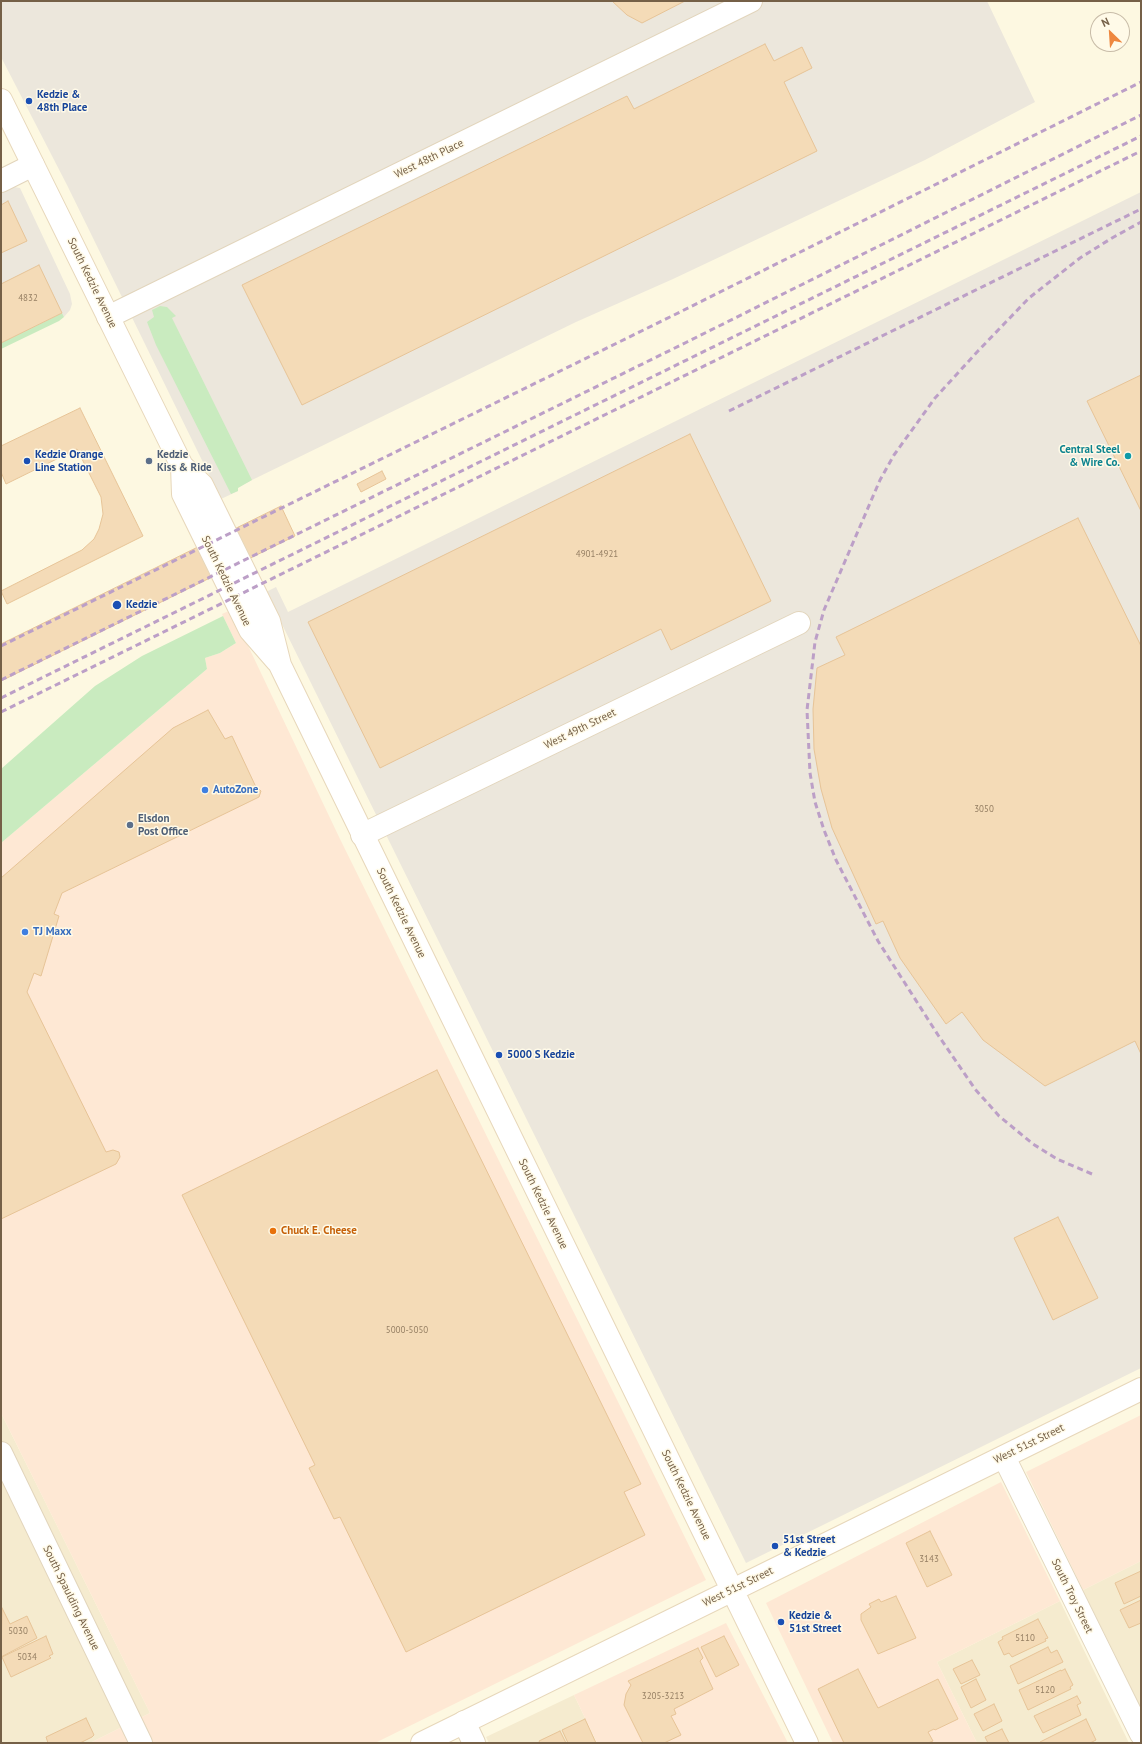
<!DOCTYPE html>
<html>
<head>
<meta charset="utf-8">
<style>
	body { margin:0 }
	#map { position:relative; width:1142px; height:1744px; overflow:hidden; background:#fdf8e1; font-family:"PT Sans",sans-serif }
	canvas { display:block }
	.frame { position:absolute; inset:0; border:2px solid #756047; pointer-events:none }
	.north { position:absolute; left:1090px; top:12px; width:40px; height:40px; box-sizing:border-box; background:#fffae8; border:1px solid #c8bca8; border-radius:50%; rotate:335deg; font-size:11px; font-weight:700; line-height:16px; text-align:center; color:#756047 }
	.north::after { content:''; display:block; margin:auto; width:14px; height:18px; background:#ee873f; clip-path:polygon(50% 0,100% 100%,50% 72%,0 100%) }
</style>
</head>
<body>
<div id="map">
<canvas width="1142" height="1744"></canvas>
<div class="frame"></div>
<div class="north">N</div>
</div>
<script>
const c = document.querySelector('canvas').getContext('2d');
c.lineJoin = 'round';
function fillPath(path, color) {
  c.fillStyle = color;
  c.fill(path, 'evenodd');
}
function shape(rows) {
  const path = new Path2D();
  for (const r of rows) {
    path.moveTo(r[0], r[1]);
    for (let i = 2; i < r.length; i += 2) path.lineTo(r[i], r[i + 1]);
  }
  return path;
}
function trace(path, color, width, dash) {
  c.strokeStyle = color;
  c.lineWidth = width;
  c.lineCap = dash ? 'butt' : 'round';
  c.setLineDash(dash || []);
  c.stroke(path);
}
function label(font, color, halo, rows, align = 'center') {
  c.font = font + ' "PT Sans",sans-serif';
  c.lineWidth = 3;
  c.setLineDash([]);
  c.textBaseline = 'middle';
  c.strokeStyle = halo;
  c.fillStyle = color;
  for (const [text, x, y, turn = 0] of rows) {
    c.save();
    c.translate(x, y);
    c.rotate((+turn || 0) * Math.PI / 180);
    c.textAlign = isNaN(turn) ? turn : align;
    if (halo) c.strokeText(text, 0, 0);
    c.fillText(text, 0, 0);
    c.restore();
  }
}
const residential = shape([
	[1,1413,150,1713,90,1743,1,1743],
	[1141,1561,1141,1708,1083,1590],
	[1060,1601,1129,1743,977,1743,937,1662],
	[574,1695,597,1743,489,1743,486,1737]
]);
const commercial = shape([
	[231,610,340,839,706,1580,375,1743,90,1743,150,1713,1,1413,1,843,207,669,205,658,220,653,236,643,222,614],
	[1141,1415,1141,1561,1083,1590,1026,1472],
	[1001,1482,1060,1601,937,1662,977,1743,833,1743,766,1603],
	[726,1623,788,1743,597,1743,574,1695]
]);
const industrial = shape([
	[1,1,987,1,1035,102,925,160,673,279,576,322,252,480,237,488,238,491,221,499,67,185,1,57],
	[14,187,20,188,70,294,72,304,70,310,64,317,62,314,1,343,1,193],
	[1141,192,1141,1368,746,1563,266,592,276,587,288,612]
]);
const green = shape([
	[160,306,167,307,176,316,172,318,252,480,238,488,238,491,231,494,156,345,147,322,154,317,152,310],
	[62,313,64,317,59,321,1,349,1,343],
	[223,616,236,643,220,653,205,658,207,669,1,843,1,769,95,686,142,656]
]);
const building = shape([
	[612,1,685,1,642,23,627,15,612,1],
	[765,44,774,61,802,47,812,68,784,82,817,151,302,405,242,285,627,96,634,109,765,44],
	[8,201,27,241,1,253,1,205,8,201],
	[39,265,62,313,1,343,1,284,39,265],
	[1141,375,1141,511,1087,401,1141,375],
	[80,408,143,536,7,604,1,591,82,550,94,539,99,529,103,514,101,497,77,449,6,484,1,472,1,446,80,408],
	[690,434,771,601,671,650,661,629,380,768,308,622,690,434],
	[382,471,386,479,361,492,357,484,382,471],
	[281,506,295,536,1,681,1,644,281,506],
	[1078,518,1141,646,1141,1054,1135,1041,1045,1086,983,1040,962,1012,946,1024,900,958,883,921,876,924,832,828,821,789,814,749,813,709,817,668,845,655,836,637,1078,518],
	[208,710,225,739,232,736,255,785,261,791,259,797,62,893,54,914,59,916,41,976,34,973,27,992,106,1152,113,1150,119,1152,120,1157,116,1164,1,1219,1,878,173,728,208,710],
	[437,1070,641,1484,624,1492,645,1535,406,1652,340,1517,334,1519,309,1468,315,1465,182,1195,437,1070],
	[1058,1217,1098,1298,1053,1320,1014,1238,1058,1217],
	[930,1531,952,1575,927,1587,906,1543,930,1531],
	[1141,1571,1141,1596,1124,1604,1115,1583,1141,1571],
	[896,1596,916,1638,878,1654,861,1620,861,1614,871,1607,869,1604,879,1599,881,1602,896,1596],
	[1141,1600,1141,1623,1129,1628,1120,1610,1141,1600],
	[2,1608,10,1624,27,1616,37,1638,1,1657,2,1608],
	[1038,1619,1048,1638,1045,1639,1046,1641,1012,1657,1009,1653,1004,1655,998,1642,1003,1639,1002,1637,1038,1619],
	[46,1636,53,1654,49,1656,51,1658,11,1677,2,1657,46,1636],
	[724,1636,739,1665,716,1677,701,1647,724,1636],
	[1048,1647,1051,1653,1057,1650,1063,1662,1018,1684,1010,1666,1048,1647],
	[698,1648,703,1658,700,1661,713,1689,674,1709,676,1714,671,1716,681,1735,664,1743,643,1743,624,1705,626,1694,631,1685,628,1681,698,1648],
	[972,1660,980,1675,961,1684,953,1669,972,1660],
	[858,1669,878,1708,938,1679,958,1719,935,1730,934,1729,928,1732,933,1741,928,1743,844,1743,818,1689,858,1669],
	[1065,1669,1073,1685,1070,1687,1071,1689,1028,1710,1019,1690,1061,1670,1061,1671,1065,1669],
	[976,1679,986,1700,971,1708,961,1687,976,1679],
	[1077,1696,1081,1703,1077,1705,1081,1715,1043,1733,1034,1716,1077,1696],
	[994,1704,1002,1721,983,1731,974,1714,994,1704],
	[86,1718,94,1735,92,1737,80,1743,48,1743,46,1737,86,1718],
	[585,1719,596,1743,568,1743,562,1730,585,1719],
	[1086,1719,1096,1740,1090,1743,1041,1743,1040,1742,1086,1719],
	[1002,1729,1009,1743,988,1743,985,1737,1002,1729],
	[560,1731,566,1743,540,1743,539,1741,560,1731]
]);
const street = shape([
	[1,181,33,165],
	[108,317,751,1],
	[362,835,799,623],
	[1,1453,141,1743],
	[1004,1457,1141,1734],
	[464,1722,474,1743]
]);
const secondary = shape([
	[1,100,182,466,202,485,269,621,280,665,807,1743],
	[182,466,183,494,250,630,277,661],
	[422,1743,1141,1389]
]);
const rail = shape([
	[729,411,1141,209],
	[1,646,674,315,1141,82],
	[1,680,687,342,1141,115],
	[1,698,1141,136],
	[1,712,1141,151],
	[1092,1174,1057,1159,1033,1144,999,1116,975,1089,938,1035,878,941,836,860,824,830,815,802,810,773,807,710,815,642,824,610,880,480,894,455,935,398,978,351,1029,298,1080,258,1112,238,1141,222]
]);
const markers = [
	[29,101,4,"#1a4fb4"],
	[1128,456,4,"#0f9aa8"],
	[27,461,4,"#1a4fb4"],
	[149,461,4,"#5c6f8a"],
	[117,605,5,"#1a4fb4"],
	[205,790,4,"#3f7fe0"],
	[130,825,4,"#5c6f8a"],
	[25,932,4,"#3f7fe0"],
	[499,1055,4,"#1a4fb4"],
	[273,1231,4,"#e8710a"],
	[775,1546,4,"#1a4fb4"],
	[781,1622,4,"#1a4fb4"]
];
const numberNames = [
	["4832",28,298],
	["4901-4921",597,554],
	["3050",984,809],
	["5000-5050",407,1330],
	["3143",929,1559],
	["5030",18,1631],
	["5110",1025,1638],
	["5034",27,1657],
	["5120",1045,1690],
	["3205-3213",663,1696]
];
const transitNames = [
	["Kedzie &",37,95],
	["48th Place",37,108],
	["Kedzie Orange",35,455],
	["Line Station",35,468],
	["Kedzie",126,605],
	["5000 S Kedzie",507,1055],
	["51st Street",783,1540],
	["& Kedzie",783,1553],
	["Kedzie &",789,1616],
	["51st Street",789,1629]
];
const streetNames = [
	["West 48th Place",429,159,-26],
	["South Kedzie Avenue",92,283,64],
	["South Kedzie Avenue",226,581,64],
	["West 49th Street",580,729,-26],
	["South Kedzie Avenue",401,913,64],
	["South Kedzie Avenue",543,1204,64],
	["West 51st Street",1029,1444,-26],
	["South Kedzie Avenue",686,1495,64],
	["West 51st Street",738,1587,-26],
	["South Troy Street",1072,1596,64],
	["South Spaulding Avenue",71,1598,64]
];
const cultureNames = [
	["Central Steel",1120,450],
	["& Wire Co.",1120,463]
];
const serviceNames = [
	["Kedzie",157,455],
	["Kiss & Ride",157,468],
	["Elsdon",138,819],
	["Post Office",138,832]
];
const shopNames = [
	["AutoZone",213,790],
	["TJ Maxx",33,932]
];
const foodNames = [
	["Chuck E. Cheese",281,1231]
];
fillPath(residential, '#f5ebcf');
fillPath(commercial, '#fee8d4');
fillPath(industrial, '#ece7dc');
fillPath(green, '#c9ebbf');
fillPath(building, '#f4dbb7');
trace(building, '#e7c497', 1);
trace(street, '#e2d5bc', 24);
trace(secondary, '#e7d7ba', 24);
trace(street, '#fff', 22);
trace(secondary, '#fff', 22);
trace(rail, '#bc9fc7', 3, [6, 4]);
for (const [x, y, r, color] of markers) {
  const dot = new Path2D();
  dot.arc(x, y, r, 0, 2 * Math.PI);
  c.fillStyle = color;
  c.fill(dot);
  trace(dot, '#fffae8', 1.5);
}
label('9px', '#957f63', null, numberNames);
label('bold 11px', '#164399', '#fffae8', transitNames, 'left');
label('11px', '#756047', '#fffae8', streetNames);
label('bold 11px', '#0d838f', '#fffae8', cultureNames, 'right');
label('bold 11px', '#4e5e75', '#fffae8', serviceNames, 'left');
label('bold 11px', '#366cbe', '#fffae8', shopNames, 'left');
label('bold 11px', '#c56008', '#fffae8', foodNames, 'left');
</script>
</body>
</html>
